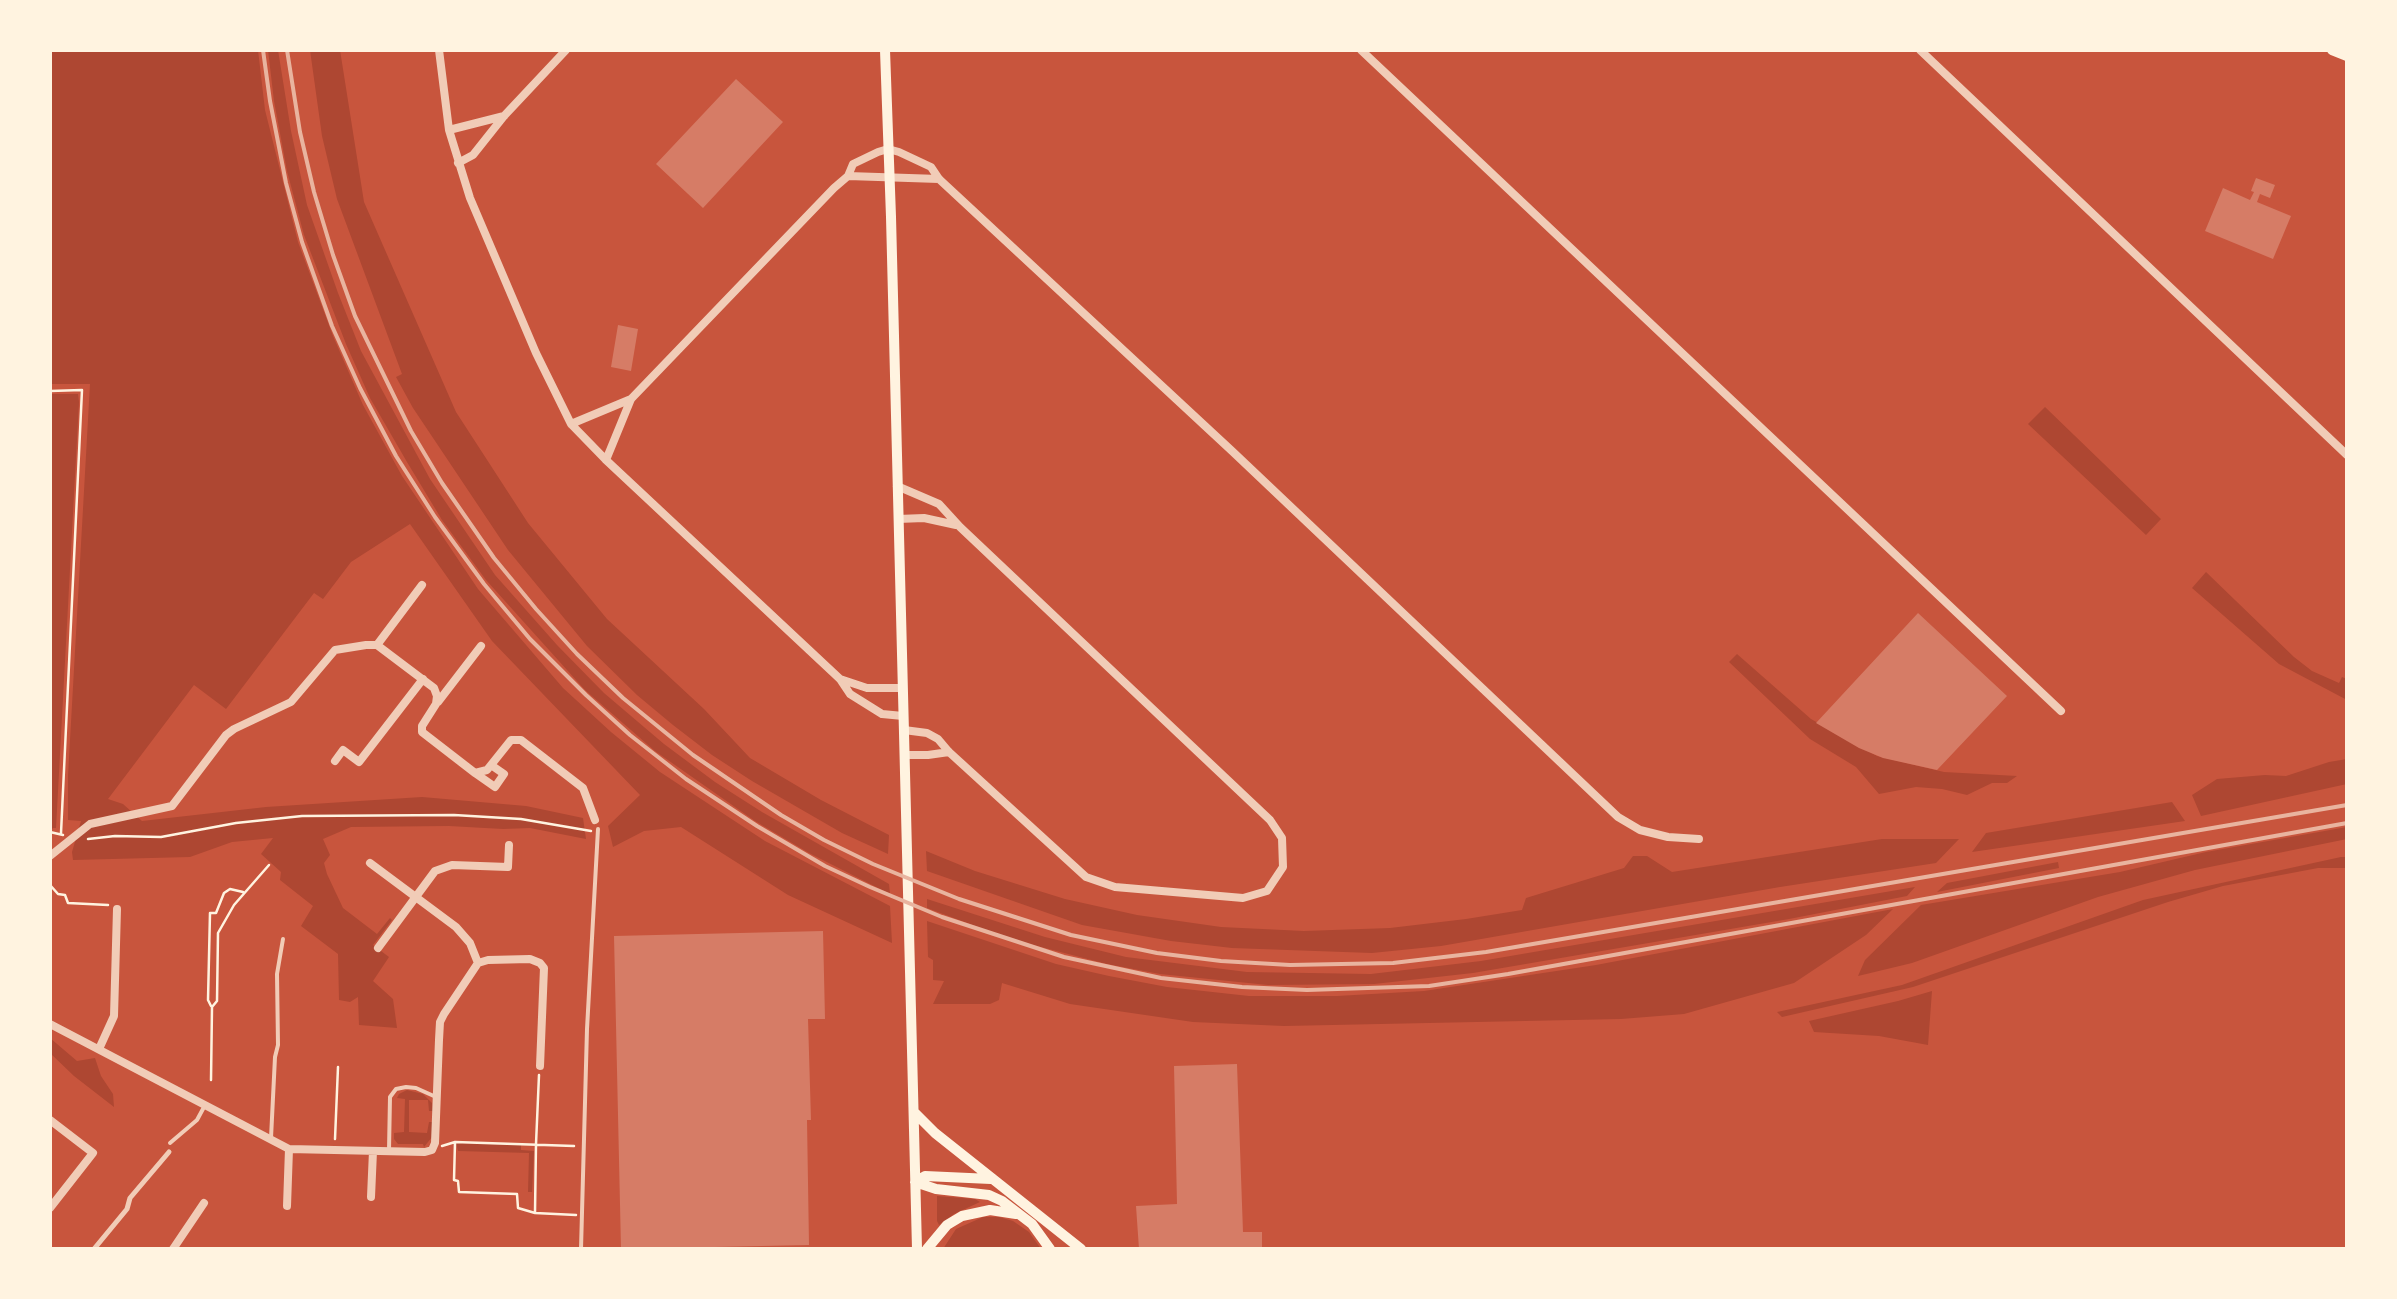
<!DOCTYPE html>
<html>
<head>
<meta charset="utf-8">
<style>
	body { margin:0 }
	#map { position:relative; width:2397px; height:1299px; overflow:hidden; background:#c8553d; font-family:Mulish,sans-serif }
	canvas { display:block }
	.frame { position:absolute; inset:0; border:52px solid #fff3e0; pointer-events:none }
</style>
</head>
<body>
<div id="map">
<canvas width="2397" height="1299"></canvas>
<div class="frame"></div>
</div>
<script>
const c = document.querySelector('canvas').getContext('2d');
c.lineJoin = 'round';
function fillPath(path, color) {
  c.fillStyle = color;
  c.fill(path, 'evenodd');
}
function shape(rows) {
  const path = new Path2D();
  for (const r of rows) {
    path.moveTo(r[0], r[1]);
    for (let i = 2; i < r.length; i += 2) path.lineTo(r[i], r[i + 1]);
  }
  return path;
}
function trace(path, color, width, dash) {
  c.strokeStyle = color;
  c.lineWidth = width;
  c.lineCap = dash ? 'butt' : 'round';
  c.setLineDash(dash || []);
  c.stroke(path);
}
const green = shape([
	[50,50,258,50,265,110,298,242,333,336,363,405,402,476,478,589,563,688,611,732,660,772,765,841,890,906,892,943,788,895,681,827,644,831,613,847,608,826,640,795,492,641,410,524,351,562,323,599,314,593,226,709,194,685,108,799,123,804,142,821,266,807,422,797,526,806,583,818,586,839,530,828,503,829,449,826,351,827,323,839,330,855,324,863,327,874,343,908,377,934,390,918,392,920,373,945,389,957,373,981,393,999,397,1028,359,1025,358,997,350,1002,339,1000,338,954,301,926,313,906,280,880,281,872,261,854,273,838,232,842,190,857,73,860,72,852,81,821,68,820,68,776,90,384,50,384],
	[268,50,278,50,291,131,307,205,338,293,361,351,430,479,495,575,557,645,604,693,664,744,715,782,762,812,889,884,890,894,809,853,755,821,655,751,585,690,486,580,442,520,407,462,370,398,346,344,304,235,287,171,274,101],
	[310,50,340,50,364,202,456,412,528,523,607,619,704,709,750,758,821,800,889,835,888,854,842,833,752,781,712,755,673,725,637,695,587,646,508,550,413,408,396,377,402,374,337,199,322,136],
	[50,394,78,394,79,402,56,828,53,828,50,831],
	[2045,407,2161,519,2146,535,2028,424],
	[2206,572,2294,657,2312,671,2339,683,2342,677,2347,679,2347,700,2279,664,2192,588],
	[1737,654,1811,719,1877,756,1944,772,2017,776,2007,783,1992,783,1967,795,1942,789,1916,787,1879,794,1856,767,1810,739,1729,662],
	[2347,759,2347,784,2201,816,2192,795,2217,779,2265,775,2286,776,2329,762],
	[2172,802,2185,821,1972,852,1986,833],
	[2347,827,2347,839,2195,870,2098,897,1912,963,1858,976,1865,960,1921,905,2120,872,2206,852],
	[1882,839,1959,839,1936,863,1780,887,1441,946,1372,953,1232,948,1171,941,1082,925,927,871,926,851,975,871,1065,899,1137,915,1221,927,1304,931,1390,928,1466,919,1522,910,1526,898,1624,868,1633,856,1647,856,1672,872],
	[2341,857,2347,857,2347,868,2318,868,2223,886,2168,902,1913,987,1782,1017,1777,1012,1902,985,2143,900],
	[2058,862,2059,868,1937,892,1947,883],
	[1915,887,1907,896,1789,919,1473,973,1374,984,1268,985,1160,974,1107,964,1010,939,927,908,927,899,1045,937,1126,957,1247,972,1371,974,1481,961],
	[1893,909,1866,935,1794,983,1684,1014,1621,1019,1284,1026,1193,1022,1070,1004,1002,983,999,1000,990,1004,933,1004,944,981,933,980,933,960,928,957,927,921,1056,964,1109,976,1167,987,1249,996,1337,996,1424,991,1596,965],
	[1932,991,1928,1045,1879,1036,1814,1032,1809,1021,1898,1001],
	[50,1038,77,1061,95,1058,101,1076,113,1094,114,1107,74,1076,50,1053],
	[407,1090,423,1094,432,1103,433,1111,429,1111,428,1100,409,1100,409,1132,427,1133,429,1122,432,1122,432,1137,424,1147,423,1144,398,1144,394,1139,394,1133,404,1132,405,1099,397,1098,399,1094],
	[456,1143,521,1145,521,1150,534,1151,532,1192,528,1192,529,1153,458,1151],
	[937,1196,975,1199,980,1202,954,1214,939,1225,937,1221],
	[983,1217,999,1217,1013,1221,1029,1232,1041,1249,943,1249,956,1229]
]);
const building = shape([
	[736,79,783,122,703,208,656,164],
	[2256,178,2275,185,2270,198,2260,194,2257,202,2291,216,2273,259,2205,231,2223,188,2250,200,2254,192,2251,191],
	[618,325,638,329,631,371,611,367],
	[1918,613,2007,696,1937,770,1883,758,1859,748,1816,723],
	[823,931,825,1019,808,1019,811,1120,807,1120,809,1245,621,1249,614,936],
	[1237,1064,1243,1232,1262,1232,1262,1249,1139,1249,1136,1206,1177,1204,1174,1066]
]);
const path = shape([
	[50,391,82,390,61,833],
	[50,832,63,835],
	[88,839,115,836,161,837,236,823,302,816,454,815,521,819,591,831],
	[50,885,58,894,65,895,68,903,108,905],
	[211,1006,208,1000,210,913,216,913,224,893,230,889,243,892],
	[211,1080,212,1007,217,1001,218,933,234,905,269,865],
	[335,1139,338,1067],
	[455,1142,454,1180,458,1181,459,1192,517,1194,518,1208,535,1213,576,1215],
	[442,1146,455,1142,574,1146],
	[535,1212,536,1144,539,1075]
]);
const service = shape([
	[271,1138,275,1057,278,1045,277,974,283,939],
	[170,1143,197,1120,204,1107],
	[389,1150,390,1097,396,1089,406,1087,416,1088,436,1097],
	[581,1249,587,1029,598,829]
]);
const pedestrian = shape([
	[94,1249,127,1209,130,1198,169,1152]
]);
const minor = shape([
	[439,50,449,130,470,198,536,353,571,424,606,460,840,679,850,694,882,714,903,716],
	[1361,50,2061,711],
	[1920,50,2347,455],
	[449,130,504,116],
	[458,163,473,155,504,116,566,50],
	[848,176,939,179],
	[571,424,631,399],
	[606,460,631,399,834,188,848,176,853,164,878,152,888,149,899,152,931,167,939,179,1232,451,1618,817,1640,830,1668,837,1699,839],
	[897,486,939,504,960,527,1270,820,1282,838,1283,867,1267,891,1243,898,1115,887,1086,877,949,752,938,739,927,733,904,730],
	[898,519,924,518,956,525],
	[377,645,422,585],
	[840,679,867,688,903,688],
	[438,702,481,646],
	[904,755,928,755,949,752],
	[335,761,343,750,359,762,423,679],
	[475,773,495,787,504,774,491,765],
	[50,856,90,824,172,806,226,735,234,729,291,702,335,650,366,645,377,645,434,688,437,696,436,704,422,726,422,732,475,773,487,770,511,740,521,740,583,788,595,820],
	[370,863,456,927,470,943,478,963],
	[378,948,435,871,452,865,508,867,509,845],
	[50,1024,289,1149,425,1152,432,1150,435,1143,439,1040,440,1022,444,1014,478,963,488,960,530,959,540,963,544,968,540,1066],
	[99,1049,114,1016,117,909],
	[50,1120,93,1153,50,1208],
	[371,1197,373,1151],
	[287,1206,289,1149],
	[173,1249,204,1203]
]);
const secondary = shape([
	[885,50,891,217,917,1249],
	[2332,50,2347,56],
	[914,1112,935,1133,1081,1249],
	[915,1182,936,1189,989,1195,1002,1201,1032,1224,1050,1249],
	[915,1182,925,1176,991,1179],
	[927,1249,947,1225,962,1216,990,1210,1016,1214]
]);
const rail = shape([
	[263,50,270,101,286,183,302,242,332,326,360,388,396,456,435,517,484,584,530,639,586,695,630,735,686,779,757,826,825,866,870,887,942,917,1064,957,1161,978,1242,987,1307,990,1429,986,1508,974,2347,823],
	[287,50,300,132,314,192,333,255,355,316,411,431,442,483,494,558,536,609,577,654,623,698,693,755,781,815,824,840,873,864,959,899,1071,935,1157,953,1221,961,1290,965,1393,963,1486,952,2347,805]
]);
fillPath(green, '#ae4732');
fillPath(building, '#d67c66');
trace(path, '#fff3e0', 2.5);
trace(service, '#f1ccb7', 4);
trace(pedestrian, '#f1ccb7', 5);
trace(minor, '#f1ccb7', 8);
trace(secondary, '#fff3e0', 10);
trace(rail, '#e9b49f', 4);
</script>
</body>
</html>
